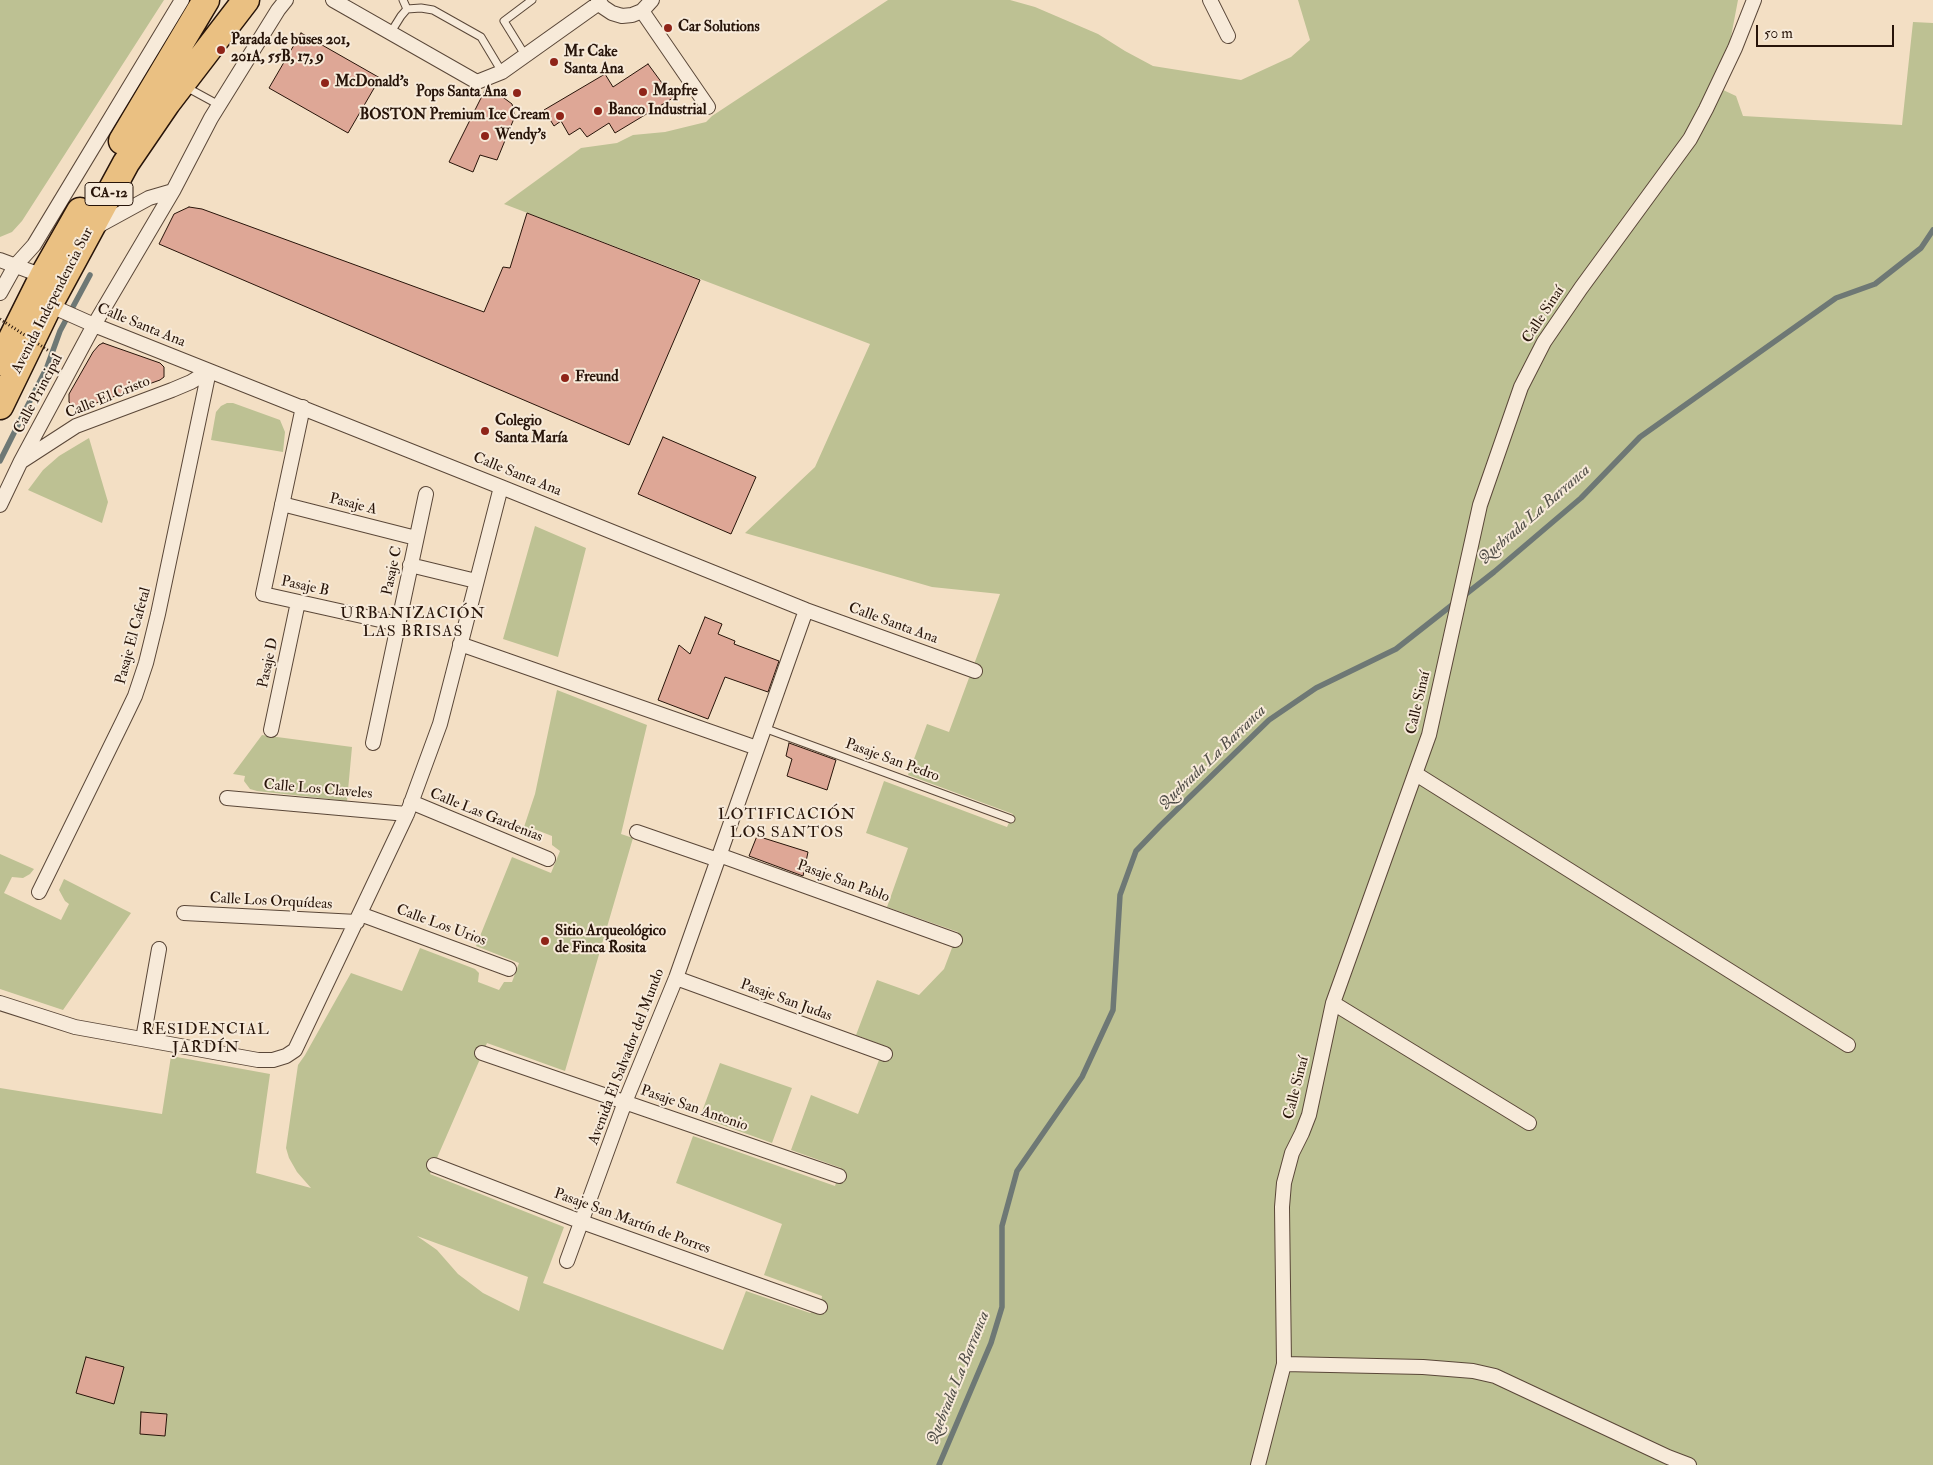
<!DOCTYPE html>
<html>
<head>
<meta charset="utf-8">
<style>
	body { margin:0 }
	#map { position:relative; width:1933px; height:1465px; overflow:hidden; background:#f3dfc4; font-family:"IM FELL Double Pica",serif }
	canvas { display:block }
	.scale { position:absolute; left:1756px; top:25px; width:138px; height:22px; box-sizing:border-box; border:2px solid #271409; border-top:0; padding-left:6px; font-size:15px; line-height:18px; white-space:nowrap; color:#271409; -webkit-text-stroke:4px #f7ead9; paint-order:stroke }
</style>
</head>
<body>
<div id="map">
<canvas width="1933" height="1465"></canvas>
<div class="scale">50 m</div>
</div>
<script>
const c = document.querySelector('canvas').getContext('2d');
c.lineJoin = 'round';
function fillPath(path, color) {
  c.fillStyle = color;
  c.fill(path, 'evenodd');
}
function shape(rows) {
  const path = new Path2D();
  for (const r of rows) {
    path.moveTo(r[0], r[1]);
    for (let i = 2; i < r.length; i += 2) path.lineTo(r[i], r[i + 1]);
  }
  return path;
}
function trace(path, color, width, dash) {
  c.strokeStyle = color;
  c.lineWidth = width;
  c.lineCap = dash ? 'butt' : 'round';
  c.setLineDash(dash || []);
  c.stroke(path);
}
function label(font, color, halo, rows, align = 'center') {
  c.font = font + ' "IM FELL Double Pica",serif';
  c.lineWidth = 4;
  c.setLineDash([]);
  c.textBaseline = 'middle';
  c.strokeStyle = halo;
  c.fillStyle = color;
  for (const [text, x, y, turn = 0] of rows) {
    c.save();
    c.translate(x, y);
    c.rotate((+turn || 0) * Math.PI / 180);
    c.textAlign = isNaN(turn) ? turn : align;
    if (halo) c.strokeText(text, 0, 0);
    c.fillText(text, 0, 0);
    c.restore();
  }
}
const green = shape([
	[0,0,164,0,22,221,12,232,0,237],
	[888,0,1010,0,1035,7,1098,34,1125,51,1153,66,1241,80,1291,57,1310,40,1298,0,1738,0,1721,89,1736,96,1743,116,1902,125,1913,22,1933,23,1933,1465,0,1465,0,1088,162,1114,171,1056,270,1074,256,1173,311,1188,297,1172,289,1158,286,1148,298,1065,305,1055,351,973,402,991,420,948,475,969,479,973,478,982,499,990,504,982,512,982,519,963,476,946,512,857,551,873,560,851,552,845,552,836,534,829,531,835,521,836,535,794,557,690,647,725,621,834,633,838,565,1071,487,1043,430,1174,564,1227,543,1283,723,1350,746,1291,810,1313,820,1307,822,1296,764,1275,782,1224,676,1183,693,1136,835,1186,841,1168,791,1150,811,1095,858,1114,879,1060,890,1048,856,1035,877,980,919,995,944,969,958,932,887,907,908,848,866,833,884,781,1007,827,1013,814,908,775,927,724,949,732,1000,594,932,587,745,533,815,467,870,344,504,204,581,148,617,143,633,135,665,132,706,122,712,116],
	[417,1236,528,1277,519,1311,483,1293,458,1274,437,1250],
	[227,403,233,403,280,420,285,432,283,452,211,440,216,412,221,406],
	[89,438,108,502,102,523,28,490,43,470,59,456],
	[535,526,586,548,558,657,503,639],
	[262,735,352,747,347,801,257,791,250,789,244,781,245,776,233,774],
	[0,854,34,869,30,874,23,878,12,877,4,893,61,920,69,904,65,901,59,890,64,879,131,913,63,1010,0,989],
	[720,1063,792,1088,772,1143,700,1117]
]);
const stream = shape([
	[0,461,47,367,60,331,90,275],
	[939,1465,991,1343,1002,1307,1002,1226,1017,1171,1082,1077,1113,1010,1120,895,1136,851,1160,826,1269,720,1316,688,1396,649,1494,572,1581,498,1640,437,1836,298,1875,284,1921,248,1933,230]
]);
const building = shape([
	[301,33,380,78,348,133,269,88,301,33],
	[648,64,673,98,615,133,609,123,587,137,580,128,569,135,561,121,554,126,544,110,605,74,613,87,648,64],
	[486,88,504,98,512,104,515,116,497,160,480,155,473,172,449,162,486,88],
	[189,207,202,209,484,312,503,267,510,268,527,213,700,280,629,445,159,244,174,214,189,207],
	[103,343,160,363,164,367,164,377,160,380,82,408,72,406,69,402,69,394,93,352,99,345,103,343],
	[663,437,756,477,731,534,638,494,663,437],
	[705,617,722,624,718,634,735,641,734,644,779,661,768,692,725,677,708,719,658,700,679,645,690,654,705,617],
	[789,743,836,760,827,790,787,776,792,759,786,756,789,743],
	[757,836,808,852,803,876,749,856,757,836],
	[86,1357,124,1367,114,1404,76,1393,86,1357],
	[141,1412,167,1414,165,1436,140,1434,141,1412]
]);
const lane = shape([
	[403,0,407,9],
	[391,32,401,16,407,9,421,8,433,10,481,37,502,72],
	[525,55,504,21,532,0],
	[186,87,219,105],
	[764,728,1011,819]
]);
const street = shape([
	[333,0,477,82,502,72,599,3],
	[598,0,603,7,612,13,622,16,632,15,642,11,652,0],
	[1210,0,1228,36],
	[642,11,708,107],
	[96,227,149,198,173,191],
	[0,260,43,276],
	[0,293,15,266,34,245,182,0],
	[49,305,94,325,501,487,806,610,975,671],
	[303,407,263,594,398,624],
	[22,461,76,426,172,390,191,382,209,371],
	[282,504,416,538],
	[0,505,21,461,94,325,173,191,211,118,278,10,286,0],
	[410,565,476,581],
	[460,644,757,748],
	[271,730,298,602],
	[373,743,426,494],
	[1416,774,1848,1045],
	[227,798,407,814],
	[411,802,548,859],
	[637,832,718,860],
	[719,855,955,940],
	[39,892,123,721,135,696,146,663,158,614,209,371],
	[184,913,357,922],
	[360,914,509,969],
	[676,978,885,1054],
	[0,1003,75,1027,258,1060,273,1060,286,1056,295,1050,407,814,440,724,501,487],
	[1333,1003,1529,1123],
	[143,1039,159,949],
	[482,1053,839,1176],
	[434,1165,582,1222,820,1307],
	[567,1261,625,1102,676,978,806,610],
	[1284,1364,1423,1367,1473,1371,1495,1376,1668,1457,1689,1465],
	[1258,1465,1284,1364,1282,1207,1284,1183,1292,1153,1302,1133,1309,1115,1333,1003,1429,735,1480,505,1521,387,1544,342,1581,288,1690,139,1706,109,1735,48,1754,0]
]);
const highway = shape([
	[122,141,206,0],
	[0,362,43,276,80,211],
	[0,406,49,305,126,163,167,103,246,0]
]);
const pathBridge = shape([
	[0,319,49,351]
]);
const markers = [
	[668,28,5,"#8f2418"],
	[221,50,5,"#8f2418"],
	[554,62,5,"#8f2418"],
	[325,83,5,"#8f2418"],
	[643,92,5,"#8f2418"],
	[517,93,5,"#8f2418"],
	[598,111,5,"#8f2418"],
	[560,116,5,"#8f2418"],
	[485,136,5,"#8f2418"],
	[565,378,5,"#8f2418"],
	[485,431,5,"#8f2418"],
	[545,941,5,"#8f2418"]
];
const shields = [
	[109,194,48]
];
const shieldNames = [
	["CA-12",109,194]
];
const poiNames = [
	["Car Solutions",678,28],
	["Parada de buses 201,",231,41],
	["201A, 55B, 17, 9",231,58],
	["Mr Cake",564,53],
	["Santa Ana",564,70],
	["McDonald's",335,83],
	["Mapfre",653,92],
	["Pops Santa Ana",507,93,"right"],
	["Banco Industrial",608,111],
	["BOSTON Premium Ice Cream",550,116,"right"],
	["Wendy's",495,136],
	["Freund",575,378],
	["Colegio",495,422],
	["Santa María",495,439],
	["Sitio Arqueológico",555,932],
	["de Finca Rosita",555,949]
];
const streetNames = [
	["Avenida Independencia Sur",53,301,-63],
	["Calle Sinaí",1544,315,-57],
	["Calle Santa Ana",141,326,22],
	["Calle Principal",39,394,-62],
	["Calle El Cristo",108,398,-22],
	["Calle Santa Ana",517,475,22],
	["Pasaje A",353,505,14],
	["Pasaje C",393,571,-78],
	["Pasaje B",305,587,12],
	["Calle Santa Ana",893,624,20],
	["Pasaje El Cafetal",134,636,-75],
	["Pasaje D",269,663,-78],
	["Calle Sinaí",1419,703,-77],
	["Pasaje San Pedro",892,761,20],
	["Calle Los Claveles",318,790,5],
	["Calle Las Gardenias",486,816,22],
	["Pasaje San Pablo",843,882,20],
	["Calle Los Orquídeas",271,902,3],
	["Calle Los Urios",441,926,20],
	["Pasaje San Judas",786,1001,20],
	["Avenida El Salvador del Mundo",627,1057,-69],
	["Calle Sinaí",1297,1088,-76],
	["Pasaje San Antonio",694,1109,19],
	["Pasaje San Martín de Porres",632,1222,20]
];
const waterNames = [
	["Quebrada La Barranca",1535,515,-41],
	["Quebrada La Barranca",1213,758,-44],
	["Quebrada La Barranca",959,1378,-68]
];
const neighbourhoodNames = [
	["URBANIZACIÓN",413,615],
	["LAS BRISAS",413,633],
	["LOTIFICACIÓN",787,816],
	["LOS SANTOS",787,834],
	["RESIDENCIAL",206,1031],
	["JARDÍN",206,1049]
];
fillPath(green, '#bdc193');
trace(stream, '#6e7875', 5.5);
fillPath(building, '#dea796');
trace(building, '#271409', 1);
trace(lane, '#5a4738', 9);
trace(street, '#5a4738', 16);
trace(highway, '#271409', 29);
trace(lane, '#f7ead9', 7);
trace(street, '#f7ead9', 14);
trace(highway, '#eac082', 26);
trace(pathBridge, '#271409', 3, [1, 2.5]);
for (const [x, y, r, color] of markers) {
  const dot = new Path2D();
  dot.arc(x, y, r, 0, 2 * Math.PI);
  c.fillStyle = color;
  c.fill(dot);
  trace(dot, '#f7ead9', 2);
}
for (const [x, y, w] of shields) {
  const box = new Path2D();
  box.roundRect(x - w / 2, y - 11.5, w, 23, 4);
  c.fillStyle = '#f7ead9';
  c.fill(box);
  trace(box, '#271409', 1);
}
label('bold 14px', '#271409', null, shieldNames);
label('bold 15px', '#271409', '#f7ead9', poiNames, 'left');
label('15px', '#271409', '#f7ead9', streetNames);
label('italic 16px', '#514e48', '#f7ead9', waterNames);
c.letterSpacing = '1px';
label('16px', '#271409', '#f7ead9', neighbourhoodNames);
c.letterSpacing = '0px';
</script>
</body>
</html>
